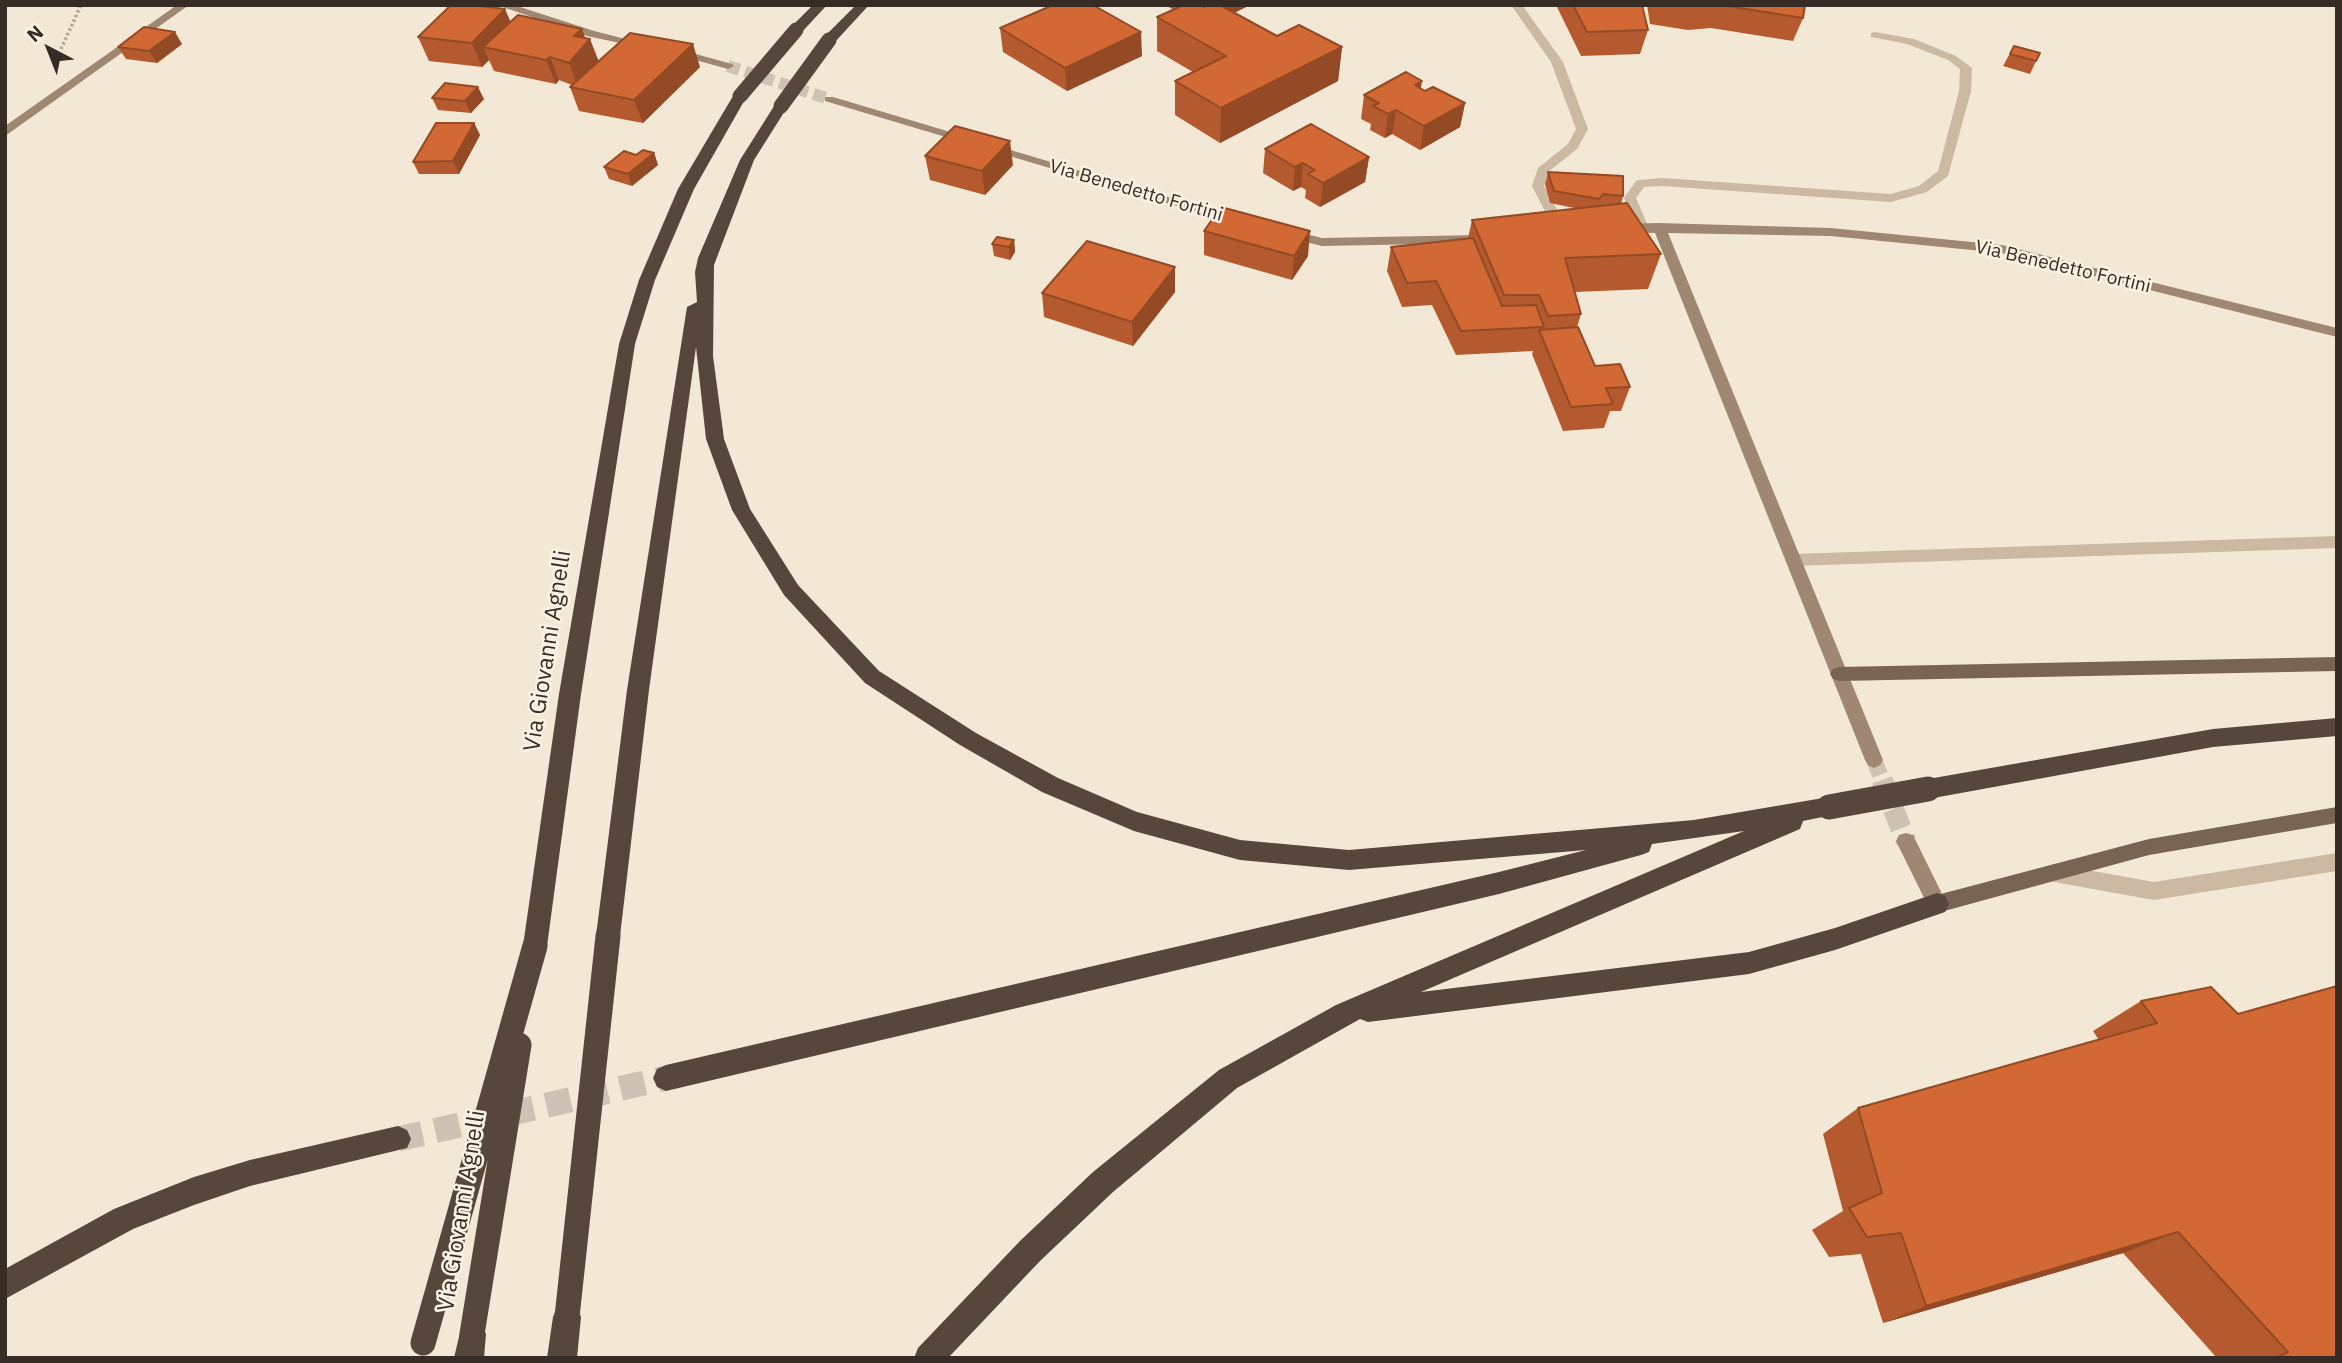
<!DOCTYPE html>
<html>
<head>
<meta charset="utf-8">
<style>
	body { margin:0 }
	#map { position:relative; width:2342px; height:1363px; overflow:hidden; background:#f3e8d6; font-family:"IBM Plex Sans",sans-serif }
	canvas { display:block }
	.frame { position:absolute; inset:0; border:7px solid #362b25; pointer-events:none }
	.north { position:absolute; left:14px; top:14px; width:70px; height:70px; -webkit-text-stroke:5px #fbf2e2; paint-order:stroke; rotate:318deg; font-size:19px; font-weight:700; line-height:28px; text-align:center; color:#362b25 }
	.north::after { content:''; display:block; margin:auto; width:24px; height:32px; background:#362b25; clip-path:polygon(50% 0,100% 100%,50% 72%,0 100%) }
</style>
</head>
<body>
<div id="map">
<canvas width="2342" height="1363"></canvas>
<div class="frame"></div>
<div class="north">N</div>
</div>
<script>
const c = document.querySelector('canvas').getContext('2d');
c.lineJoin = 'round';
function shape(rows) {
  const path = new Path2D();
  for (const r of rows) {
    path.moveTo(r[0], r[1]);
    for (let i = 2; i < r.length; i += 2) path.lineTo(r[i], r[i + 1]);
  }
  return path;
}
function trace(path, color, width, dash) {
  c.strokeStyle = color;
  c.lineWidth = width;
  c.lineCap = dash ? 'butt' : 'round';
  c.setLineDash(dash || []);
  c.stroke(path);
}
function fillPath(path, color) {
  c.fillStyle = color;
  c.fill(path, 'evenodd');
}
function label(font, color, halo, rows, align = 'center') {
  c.font = font + ' "IBM Plex Sans",sans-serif';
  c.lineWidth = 5;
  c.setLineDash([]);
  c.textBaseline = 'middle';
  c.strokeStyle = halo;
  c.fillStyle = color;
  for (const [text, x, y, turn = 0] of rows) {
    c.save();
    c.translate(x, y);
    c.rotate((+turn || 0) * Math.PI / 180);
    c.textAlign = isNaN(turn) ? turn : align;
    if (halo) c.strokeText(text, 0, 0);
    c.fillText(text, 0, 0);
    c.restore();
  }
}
const secondaryTunnelFar2 = shape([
	[728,66,829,99]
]);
const secondaryTunnelFar1 = shape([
	[1874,760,1883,782]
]);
const secondaryTunnel = shape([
	[1882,780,1906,841]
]);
const highwayTunnel = shape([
	[398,1139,666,1078]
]);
const path = shape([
	[61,49,81,5]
]);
const lane = shape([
	[1511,5,1522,5,1563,62,1588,129,1577,149,1548,172,1544,186,1570,233,1563,237,1556,233,1532,186,1538,168,1568,144,1576,129,1551,62,1511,5],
	[1875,32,1914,39,1956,56,1972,68,1971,91,1948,176,1927,192,1891,202,1662,186,1644,187,1636,198,1648,226,1647,229,1637,229,1624,198,1636,181,1640,180,1662,178,1891,194,1919,186,1938,171,1959,91,1960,69,1948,60,1907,44,1871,37,1871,33,1875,32],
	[2337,536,2337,548,1793,566,1785,560,1793,554,2337,536],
	[2337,853,2337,871,2154,900,2054,882,2047,879,2044,873,2047,867,2054,864,2154,882,2337,853]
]);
const secondary = shape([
	[177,5,189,5,5,136,5,126,177,5],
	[497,5,514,5,594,31,649,45,643,48,587,36,497,5],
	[674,48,732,64,734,66,728,69,670,53,670,49,674,48],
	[825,97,833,97,1245,220,1244,223,1234,223,825,101,825,97],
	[1659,223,1831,228,2002,245,2337,328,2337,337,2002,253,1831,236,1668,233,1883,760,1880,765,1874,768,1868,765,1865,760,1655,233,1620,232,1614,228,1620,224,1659,223],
	[1286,229,1322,238,1481,235,1488,239,1481,243,1322,246,1281,236,1281,230,1286,229],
	[1906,833,1913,835,1944,898,1947,904,1944,910,1937,913,1930,910,1896,841,1899,835,1906,833]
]);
const primary = shape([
	[2337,657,2337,671,1839,681,1833,679,1830,674,1833,669,1839,667,2337,657],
	[2337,807,2337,823,2149,855,1937,913,1930,910,1927,904,1930,898,1937,895,2149,839,2337,807]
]);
const highway = shape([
	[813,5,827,5,801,33,791,33,791,27,813,5],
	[856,5,869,5,834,43,824,43,824,37,856,5],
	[740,92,747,96,694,189,655,280,635,344,581,694,547,946,544,954,535,957,526,954,523,946,559,694,619,344,639,280,678,189,733,96,740,92],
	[781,102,788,106,754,160,714,265,713,356,724,439,750,509,798,585,879,671,976,733,1058,778,1137,812,1240,840,1349,850,1694,820,1829,797,1837,800,1840,807,1837,814,1803,821,1800,829,1421,992,1749,952,1835,928,1937,893,1945,896,1949,904,1945,912,1835,950,1749,974,1368,1022,1360,1019,1237,1088,1113,1192,1040,1261,948,1358,914,1358,918,1348,1020,1241,1093,1172,1219,1070,1336,1005,1744,831,1652,844,1649,852,1641,855,1499,894,666,1091,657,1087,653,1078,657,1069,666,1065,1499,872,1586,850,1349,870,1240,860,1134,831,1042,792,960,745,865,683,784,595,732,510,706,439,696,347,649,690,620,936,616,944,608,947,600,944,596,936,627,690,687,307,697,302,695,272,698,258,740,160,776,103,781,102],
	[2337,718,2337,736,2213,747,1928,799,1920,796,1917,789,1920,782,1928,779,2213,729,2337,718],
	[398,1126,407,1130,411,1139,407,1148,250,1186,194,1205,133,1229,5,1299,5,1269,114,1209,194,1177,250,1160,398,1126],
	[567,1303,577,1307,581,1317,577,1358,547,1358,553,1317,557,1307,567,1303],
	[472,1320,482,1324,486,1334,484,1358,454,1358,462,1324,472,1320]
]);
const highwayBridgeFar1 = shape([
	[740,96,796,30],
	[781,106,829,40]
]);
const highwayBridge = shape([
	[1829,807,1928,789],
	[567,1317,608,936],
	[472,1334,519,1045],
	[423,1343,535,946]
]);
const wall = shape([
	[1165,5,1250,5,1234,13,1277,36,1342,47,1338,81,1220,143,1175,115,1175,81,1193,72,1157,51,1157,17,1174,10],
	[1556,5,1642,5,1648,30,1640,54,1581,56],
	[1647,5,1805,5,1803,18,1793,41,1711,28,1688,30,1650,24],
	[511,22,585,38,599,61,700,67,643,123,579,111,570,87,572,85,559,80,556,84,494,71,489,60,482,67,429,61,418,37],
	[1000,28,1142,56,1067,91,1003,52],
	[182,44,157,63,126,59,118,47],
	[2014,46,2036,61,2030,74,2003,66],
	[1421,89,1465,103,1460,127,1420,150,1392,134,1385,138,1370,130,1371,124,1361,119,1364,95],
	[432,98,484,99,471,113,438,110],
	[474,123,480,135,459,174,419,174,413,162],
	[1265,149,1369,157,1365,182,1320,207,1305,198,1306,190,1301,187,1293,191,1263,173],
	[654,153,658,165,632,186,609,179,604,167,636,155],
	[925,156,1013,165,985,195,930,180],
	[1548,172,1623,196,1621,204,1661,254,1648,289,1575,292,1581,314,1577,327,1595,366,1630,387,1621,411,1610,411,1604,428,1563,431,1532,354,1533,351,1456,355,1432,305,1402,307,1387,271,1391,247,1468,238,1472,220,1579,209,1550,203,1545,184],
	[1204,231,1308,256,1292,280,1204,255],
	[1014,240,1015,252,1010,260,994,256,992,244],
	[1175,267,1175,292,1133,346,1044,317,1042,293],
	[2141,1001,2238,1014,2337,1358,2217,1358,2123,1253,1883,1323,1861,1254,1829,1257,1812,1230,1843,1211,1823,1134,1858,1108,2099,1040,2093,1031]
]);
const shadedWall = shape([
	[1206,5,1250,5,1205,27],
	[505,9,515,32,483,47,489,60,482,67,472,43],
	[582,29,587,43,590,39,599,62,578,87,569,63,574,36],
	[175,32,182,44,157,63,149,51],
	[1141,32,1142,56,1067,91,1065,68],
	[693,44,700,67,643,123,634,100],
	[1342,47,1338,81,1220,143,1221,108],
	[550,57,559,80,556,84,546,60],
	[1422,81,1418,105,1415,85],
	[478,87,484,99,471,113,465,101],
	[1465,103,1460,127,1420,150,1424,126],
	[1396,110,1392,134,1385,138,1388,114],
	[474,123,480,135,459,174,453,161],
	[1010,141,1013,165,985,195,982,171],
	[654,153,658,165,632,186,628,174],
	[1369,157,1365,182,1320,207,1323,183],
	[1303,163,1301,187,1293,191,1295,167],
	[1310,231,1308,256,1292,280,1294,256],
	[1014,240,1015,252,1010,260,1009,247],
	[1175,267,1175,292,1133,346,1132,322],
	[2178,1232,2123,1253,1883,1323,1926,1306]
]);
const building = shape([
	[451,5,472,5,505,9,472,43,418,37,451,5],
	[1053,5,1093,5,1141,32,1065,68,1000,28,1053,5],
	[1184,5,1202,5,1204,7,1207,5,1220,5,1277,36,1299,25,1342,47,1221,108,1175,81,1226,56,1157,17,1184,5],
	[1573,5,1642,5,1648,30,1587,32,1573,5],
	[1721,5,1805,5,1803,18,1721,5],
	[518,15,582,29,574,36,590,39,569,63,550,57,546,60,483,47,518,15],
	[144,27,175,32,149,51,118,47,144,27],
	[630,33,693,44,634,100,570,87,630,33],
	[2014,46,2040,53,2036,61,2010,54,2014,46],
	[1406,72,1422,81,1415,85,1425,91,1433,87,1465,103,1424,126,1396,110,1388,114,1373,106,1379,103,1364,95,1406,72],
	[445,83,478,87,465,101,432,98,445,83],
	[436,123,474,123,453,161,413,162,436,123],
	[1311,124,1369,157,1323,183,1308,174,1315,170,1303,163,1295,167,1265,149,1311,124],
	[955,126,1010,141,982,171,925,156,955,126],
	[643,150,654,153,628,174,604,167,624,151,636,155,643,150],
	[1548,172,1623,176,1623,196,1603,194,1599,199,1554,191,1548,172],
	[1627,203,1661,254,1565,258,1581,314,1548,316,1539,295,1504,295,1472,220,1627,203],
	[1221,207,1310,231,1294,256,1204,231,1221,207],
	[997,237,1014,240,1009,247,992,244,997,237],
	[1473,238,1502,306,1536,305,1544,327,1461,331,1436,281,1407,283,1391,247,1473,238],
	[1087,241,1175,267,1132,322,1042,293,1087,241],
	[1578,327,1595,366,1620,364,1630,387,1606,388,1613,404,1571,407,1539,330,1578,327],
	[2337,986,2337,1358,2276,1358,2288,1352,2178,1232,1926,1306,1901,1233,1867,1237,1849,1208,1882,1193,1858,1108,2157,1023,2141,1001,2211,987,2238,1014,2337,986]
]);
const farStreetnames = [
	["Via Benedetto Fortini",1136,191,16],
	["Via Benedetto Fortini",2063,267,13]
];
const streetNames = [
	["Via Giovanni Agnelli",548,651,-81],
	["Via Giovanni Agnelli",462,1211,-81]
];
trace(secondaryTunnelFar2, '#cdc2b3', 12, [12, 6]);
trace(secondaryTunnelFar1, '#cdc2b3', 16, [16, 8]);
trace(secondaryTunnel, '#cdc2b3', 21, [21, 10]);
trace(highwayTunnel, '#cdc2b3', 25, [25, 13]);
trace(path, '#b8a38b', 3.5, [2.5, 2.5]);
fillPath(lane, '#ccb9a1');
fillPath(secondary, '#a08772');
fillPath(primary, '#796454');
fillPath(highway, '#57463b');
trace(highwayBridgeFar1, '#57463b', 15);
trace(highwayBridge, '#57463b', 25);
fillPath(wall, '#b55a2e');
fillPath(shadedWall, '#934a25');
fillPath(building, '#d26935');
trace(building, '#934a25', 2);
label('19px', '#362b25', '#fbf2e2', farStreetnames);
label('23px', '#362b25', '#fbf2e2', streetNames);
</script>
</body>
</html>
